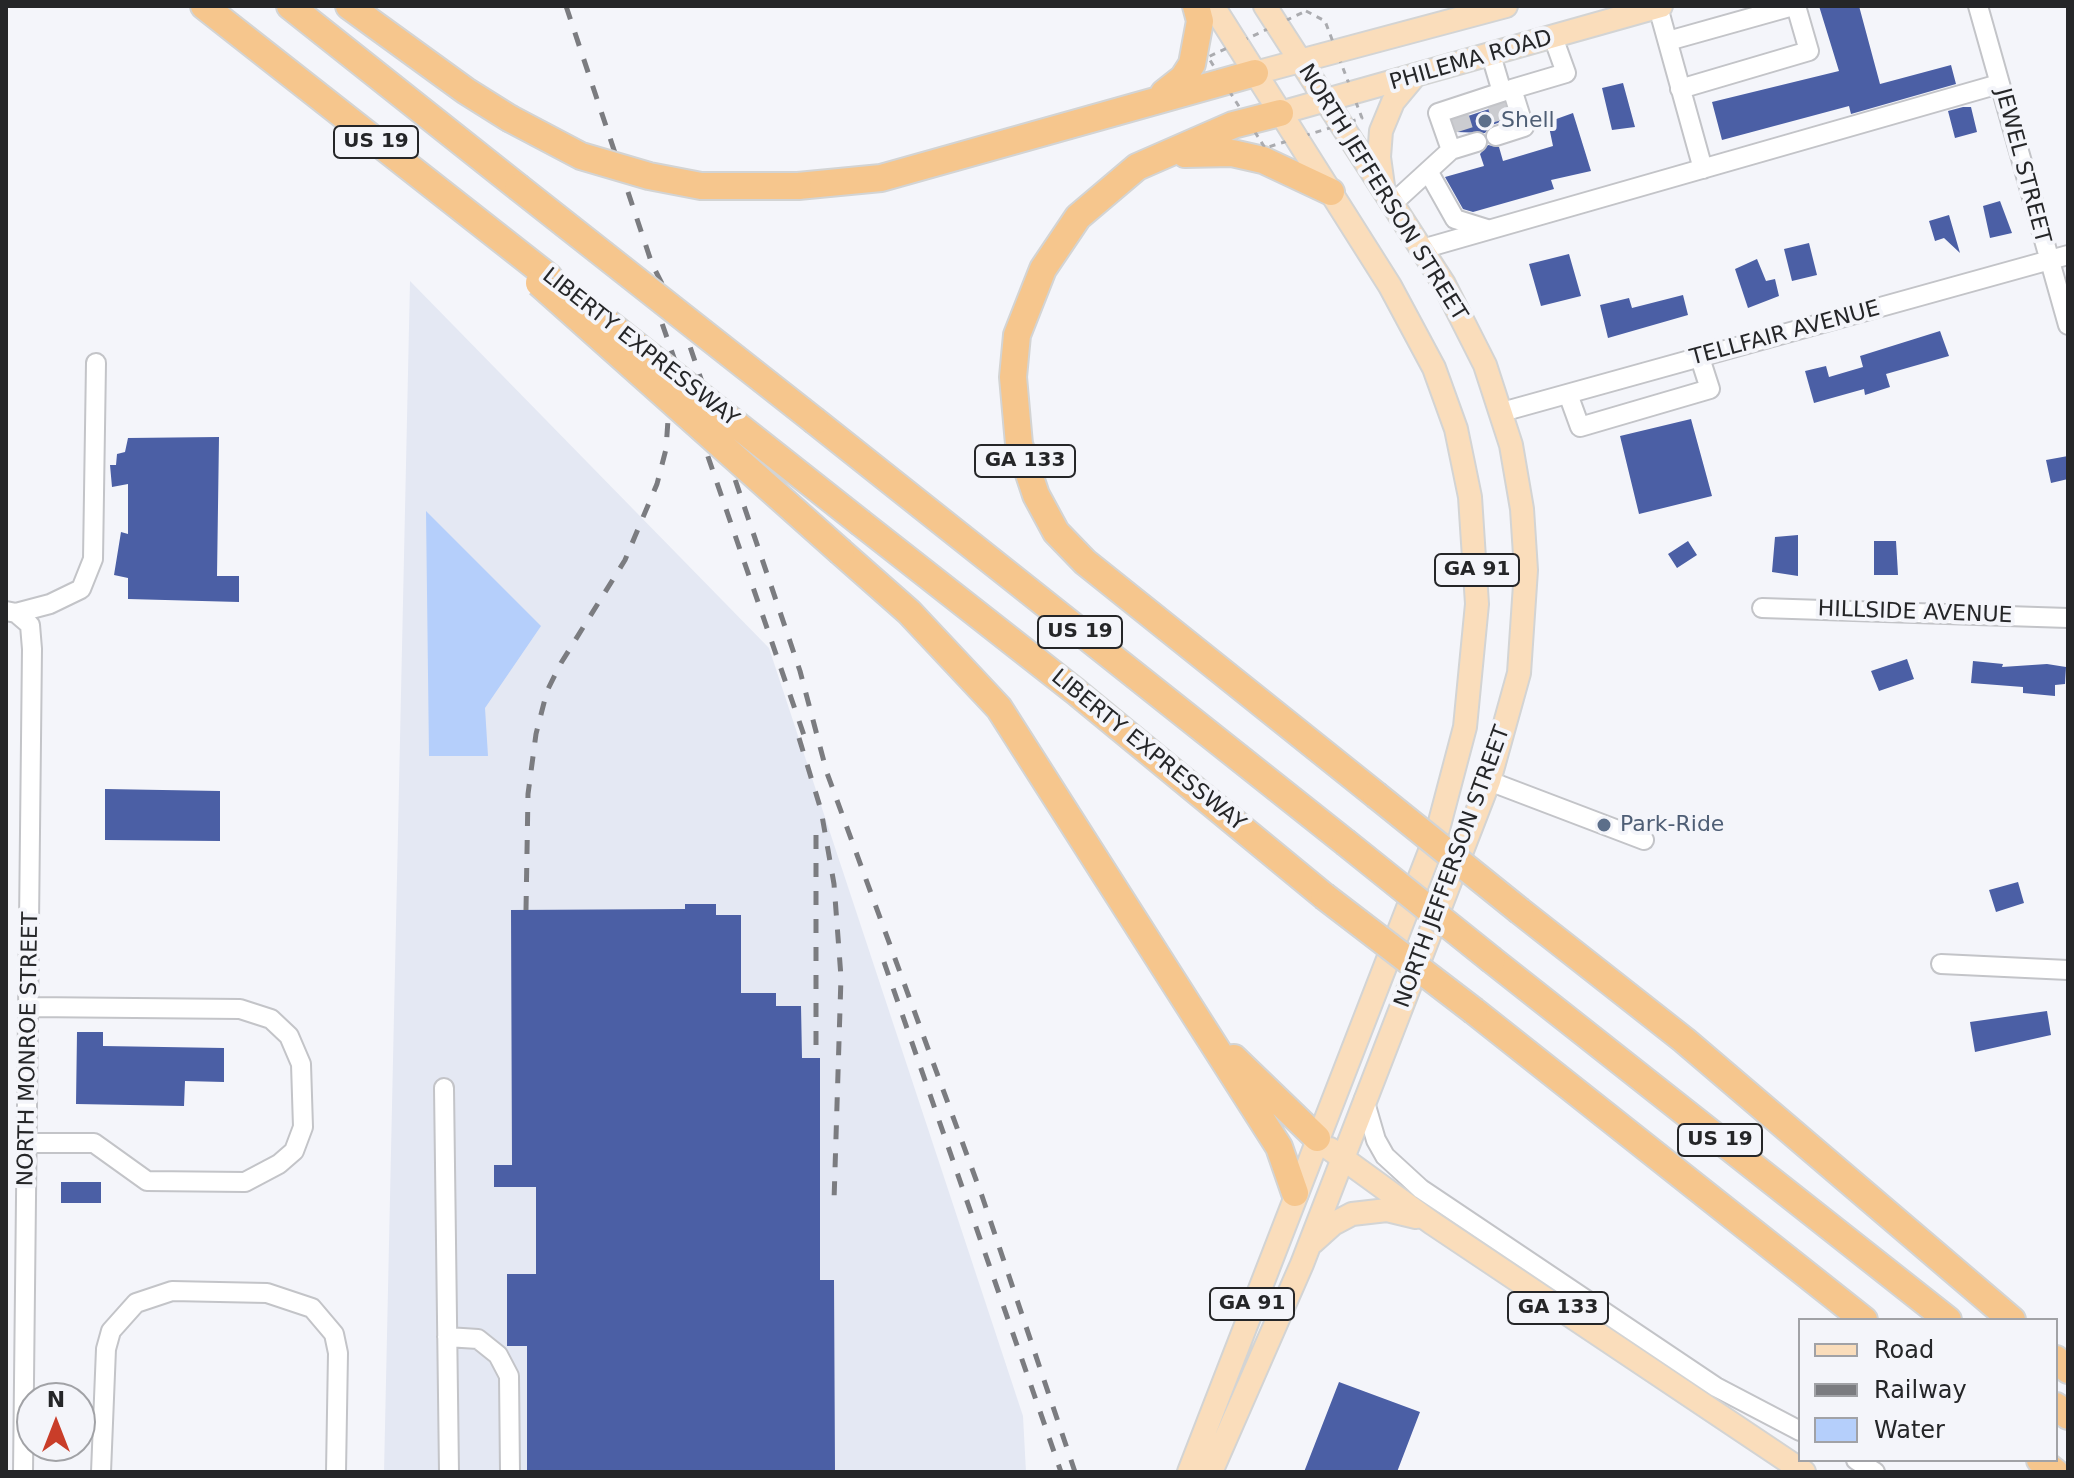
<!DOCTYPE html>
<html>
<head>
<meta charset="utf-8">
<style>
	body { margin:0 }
	#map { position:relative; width:2074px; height:1478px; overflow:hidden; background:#f4f5fa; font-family:"DejaVu Sans",sans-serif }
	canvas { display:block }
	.frame { position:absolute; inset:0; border:8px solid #252628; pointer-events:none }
	.legend { position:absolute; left:1798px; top:1318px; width:260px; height:144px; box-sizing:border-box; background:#f4f5fa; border:2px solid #a1a2a6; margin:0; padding:10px 14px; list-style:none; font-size:24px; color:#252628 }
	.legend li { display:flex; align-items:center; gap:16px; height:40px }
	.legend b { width:40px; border:2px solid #a1a2a6 }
	.north { position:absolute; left:16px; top:1382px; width:80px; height:80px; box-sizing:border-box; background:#f4f5fa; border:2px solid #a1a2a6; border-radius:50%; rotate:0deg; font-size:22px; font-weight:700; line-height:32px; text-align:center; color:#252628 }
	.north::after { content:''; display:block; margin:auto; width:28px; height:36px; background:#c93d29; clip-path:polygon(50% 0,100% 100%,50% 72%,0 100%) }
</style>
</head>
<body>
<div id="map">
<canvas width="2074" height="1478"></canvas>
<div class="frame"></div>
<ul class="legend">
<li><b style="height:10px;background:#faddbb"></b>Road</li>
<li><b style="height:10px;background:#7b7c80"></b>Railway</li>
<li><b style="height:22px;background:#b5cffb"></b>Water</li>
</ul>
<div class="north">N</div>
</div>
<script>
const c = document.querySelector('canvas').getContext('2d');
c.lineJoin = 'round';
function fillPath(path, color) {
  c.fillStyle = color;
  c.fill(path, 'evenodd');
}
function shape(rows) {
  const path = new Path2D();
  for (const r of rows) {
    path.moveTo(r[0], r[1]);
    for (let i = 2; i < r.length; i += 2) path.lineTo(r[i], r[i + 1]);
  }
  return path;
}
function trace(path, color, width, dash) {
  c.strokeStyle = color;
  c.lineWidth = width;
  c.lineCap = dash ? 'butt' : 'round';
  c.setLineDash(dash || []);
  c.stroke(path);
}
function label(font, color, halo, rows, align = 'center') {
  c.font = font + ' "DejaVu Sans",sans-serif';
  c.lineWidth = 8;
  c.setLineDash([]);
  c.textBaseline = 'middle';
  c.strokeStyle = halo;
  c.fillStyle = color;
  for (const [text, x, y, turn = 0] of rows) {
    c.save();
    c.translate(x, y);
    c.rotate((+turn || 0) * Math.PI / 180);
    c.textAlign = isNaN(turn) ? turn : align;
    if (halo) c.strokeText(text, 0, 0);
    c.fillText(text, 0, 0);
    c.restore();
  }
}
const built = shape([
	[410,281,769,648,1023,1416,1026,1472,384,1472]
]);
const water = shape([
	[426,511,541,626,485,708,488,756,429,756]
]);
const building = shape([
	[1819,6,1859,6,1880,84,1951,65,1956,84,1851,114,1849,106,1722,140,1712,102,1839,71],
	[1623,83,1635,127,1612,130,1602,88],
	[1504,104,1509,119,1492,125,1485,133,1457,132,1453,121],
	[1963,107,1971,107,1977,132,1955,138,1948,111],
	[1573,113,1591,171,1551,180,1554,189,1473,212,1463,209,1445,177,1484,166,1480,154,1488,145,1499,147,1503,161,1553,146,1548,122],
	[2000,201,2012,233,1990,238,1983,206],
	[1949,215,1960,253,1944,238,1935,241,1929,221],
	[1809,243,1817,275,1792,281,1784,249],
	[1569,254,1581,296,1541,306,1529,264],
	[1757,259,1766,281,1775,279,1779,296,1748,308,1735,269],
	[1683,295,1688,315,1608,338,1600,305,1629,298,1632,308],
	[1940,331,1949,356,1886,374,1890,387,1865,395,1864,389,1814,403,1805,371,1826,366,1829,377,1863,367,1860,356],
	[1691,419,1712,496,1639,514,1620,436],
	[219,437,217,576,239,576,239,602,128,599,128,578,114,575,121,532,128,534,128,484,112,487,110,465,116,465,117,454,125,452,128,438],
	[2068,456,2068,479,2051,483,2046,460],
	[1798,535,1798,576,1772,572,1775,537],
	[1688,541,1697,555,1677,568,1668,554],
	[1874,541,1896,541,1898,575,1874,575],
	[1907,659,1914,679,1879,691,1871,671],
	[1973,661,2003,664,2002,667,2047,664,2066,667,2065,684,2055,685,2055,696,2023,693,2023,687,1971,683],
	[105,789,220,791,220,841,105,840],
	[2018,882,2024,903,1996,912,1989,890],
	[685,904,716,904,716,915,741,915,741,993,776,993,776,1006,801,1006,802,1058,820,1058,820,1280,834,1280,835,1472,527,1472,527,1346,507,1346,507,1274,536,1274,536,1187,494,1187,494,1165,512,1165,511,910,685,909],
	[2047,1011,2051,1035,1975,1052,1970,1022],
	[77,1032,103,1032,103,1046,224,1048,224,1082,185,1081,184,1106,76,1104],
	[61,1182,101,1182,101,1203,61,1203],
	[1339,1382,1420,1412,1397,1472,1304,1472]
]);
const minorTunnel = shape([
	[1496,103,1501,121],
	[1459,114,1464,130]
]);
const path = shape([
	[1306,11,1325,21,1362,118,1265,148,1208,57,1306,11]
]);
const minor = shape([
	[1978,6,2068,325],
	[1658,7,1703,169],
	[1668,41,1793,6],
	[1491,55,1502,92,1512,89,1524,127,1496,136],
	[1512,89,1566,73,1553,37],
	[1680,89,1809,51,1796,6],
	[1477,142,1451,150,1438,113,1502,92],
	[1428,171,1455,219,1487,229],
	[1392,204,1451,150],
	[1422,249,1999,84],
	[1568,394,1580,427,1710,389,1700,358],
	[1502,412,2068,255],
	[1762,608,2068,618],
	[6,611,16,613,30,625,32,649,23,1472],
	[16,613,50,604,81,589,93,559,96,363],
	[1489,781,1644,840],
	[1941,964,2068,970],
	[444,1088,449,1472],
	[1364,1099,1376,1140,1385,1156,1421,1189,1716,1387,1800,1431],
	[28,1143,94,1143,147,1181,245,1182,279,1164,294,1151,303,1127,301,1064,289,1036,271,1019,240,1009,30,1007],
	[447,1337,478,1339,498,1355,509,1376,510,1472],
	[1856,1460,1875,1472],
	[101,1472,106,1349,111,1331,136,1303,172,1291,267,1293,312,1308,334,1334,338,1353,336,1472]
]);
const major = shape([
	[1255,73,1506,6],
	[1280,113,1661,6],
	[1383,186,1379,157,1381,131,1393,102,1413,78],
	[1330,1149,1432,1223,1804,1472],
	[1313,1242,1333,1224,1352,1214,1387,1210,1416,1217],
	[1189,1472,1437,833,1465,727,1477,604,1470,497,1456,429,1434,368,1390,286,1213,6],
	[1211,1472,1302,1264,1489,781,1519,673,1526,570,1522,509,1511,445,1485,365,1444,284,1265,6]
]);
const highway = shape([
	[204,6,549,277],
	[290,6,518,187],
	[349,6,466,91,509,118],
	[1164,93,1183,78,1192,64,1200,21,1196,6],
	[1280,113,1233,125,1137,167,1078,217,1043,269,1017,335,1013,377,1019,444,1036,495,1056,532,1085,562,1376,795],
	[1185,154,1232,153,1263,160,1331,192],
	[798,186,881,178,1255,73],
	[815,421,1345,842],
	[861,523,1075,691,1324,896],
	[841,552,909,612,999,708,1279,1147,1295,1193],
	[1520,911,1684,1040,2012,1320],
	[1492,960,1948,1320],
	[1474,1011,1864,1320],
	[1234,1058,1317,1138],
	[2056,1359,2068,1370],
	[2056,1406,2068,1416],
	[2040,1460,2055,1472]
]);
const rail = shape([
	[566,6,652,264,682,323,800,671,827,773,982,1196,1075,1472],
	[644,271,808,747],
	[799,738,821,810,834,884,841,977,834,1201],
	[816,835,816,1046],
	[526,910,528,794,536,734,547,691,561,663,625,560,657,484,666,449,670,391,667,357],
	[884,962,1061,1472]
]);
const highwayBridge = shape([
	[509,118,581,156,649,176,701,186,798,186],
	[518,187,815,421],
	[539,283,841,552],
	[608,323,861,523],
	[1376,795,1520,911],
	[1345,842,1492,960],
	[1324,896,1474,1011]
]);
const markers = [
	[1485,121,8,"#5c6f8a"],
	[1604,825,8,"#5c6f8a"]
];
const shields = [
	[376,142,84],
	[1025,461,100],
	[1477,570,84],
	[1080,632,84],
	[1720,1140,84],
	[1252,1304,84],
	[1558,1308,100]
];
const shieldNames = [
	["US 19",376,142],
	["GA 133",1025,461],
	["GA 91",1477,570],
	["US 19",1080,632],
	["US 19",1720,1140],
	["GA 91",1252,1304],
	["GA 133",1558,1308]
];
const streetNames = [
	["PHILEMA ROAD",1471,61,-16],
	["JEWEL STREET",2022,166,75],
	["NORTH JEFFERSON STREET",1382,193,58],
	["TELLFAIR AVENUE",1785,334,-15],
	["LIBERTY EXPRESSWAY",640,348,38],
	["HILLSIDE AVENUE",1915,613,2],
	["LIBERTY EXPRESSWAY",1148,751,39],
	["NORTH JEFFERSON STREET",1453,867,-70],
	["NORTH MONROE STREET",29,1049,-89]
];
const serviceNames = [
	["Shell",1501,121],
	["Park-Ride",1620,825]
];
fillPath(built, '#e4e8f3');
fillPath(water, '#b5cffb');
fillPath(building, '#4b5fa5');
trace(minorTunnel, '#cbccd0', 18, [18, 9]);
trace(minor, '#c3c4c8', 22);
trace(major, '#d3d4d4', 26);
trace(highway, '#d3d4d4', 30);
trace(path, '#aaabaf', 3, [6, 6]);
trace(minor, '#fff', 18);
trace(major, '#faddbb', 22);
trace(highway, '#f6c68d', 26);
trace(rail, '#7b7c80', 5, [14, 14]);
trace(highwayBridge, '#d3d4d4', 30, []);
trace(highwayBridge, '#f6c68d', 26);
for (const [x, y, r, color] of markers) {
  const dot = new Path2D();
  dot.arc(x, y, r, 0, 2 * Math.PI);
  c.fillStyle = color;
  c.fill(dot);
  trace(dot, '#f4f5fa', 3);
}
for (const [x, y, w] of shields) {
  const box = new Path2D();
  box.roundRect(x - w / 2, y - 16, w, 32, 6);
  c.fillStyle = '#f4f5fa';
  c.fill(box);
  trace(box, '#252628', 2);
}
label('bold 20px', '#252628', null, shieldNames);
label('22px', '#252628', '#f4f5fa', streetNames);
label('22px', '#4e5e75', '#f4f5fa', serviceNames, 'left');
</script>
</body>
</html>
